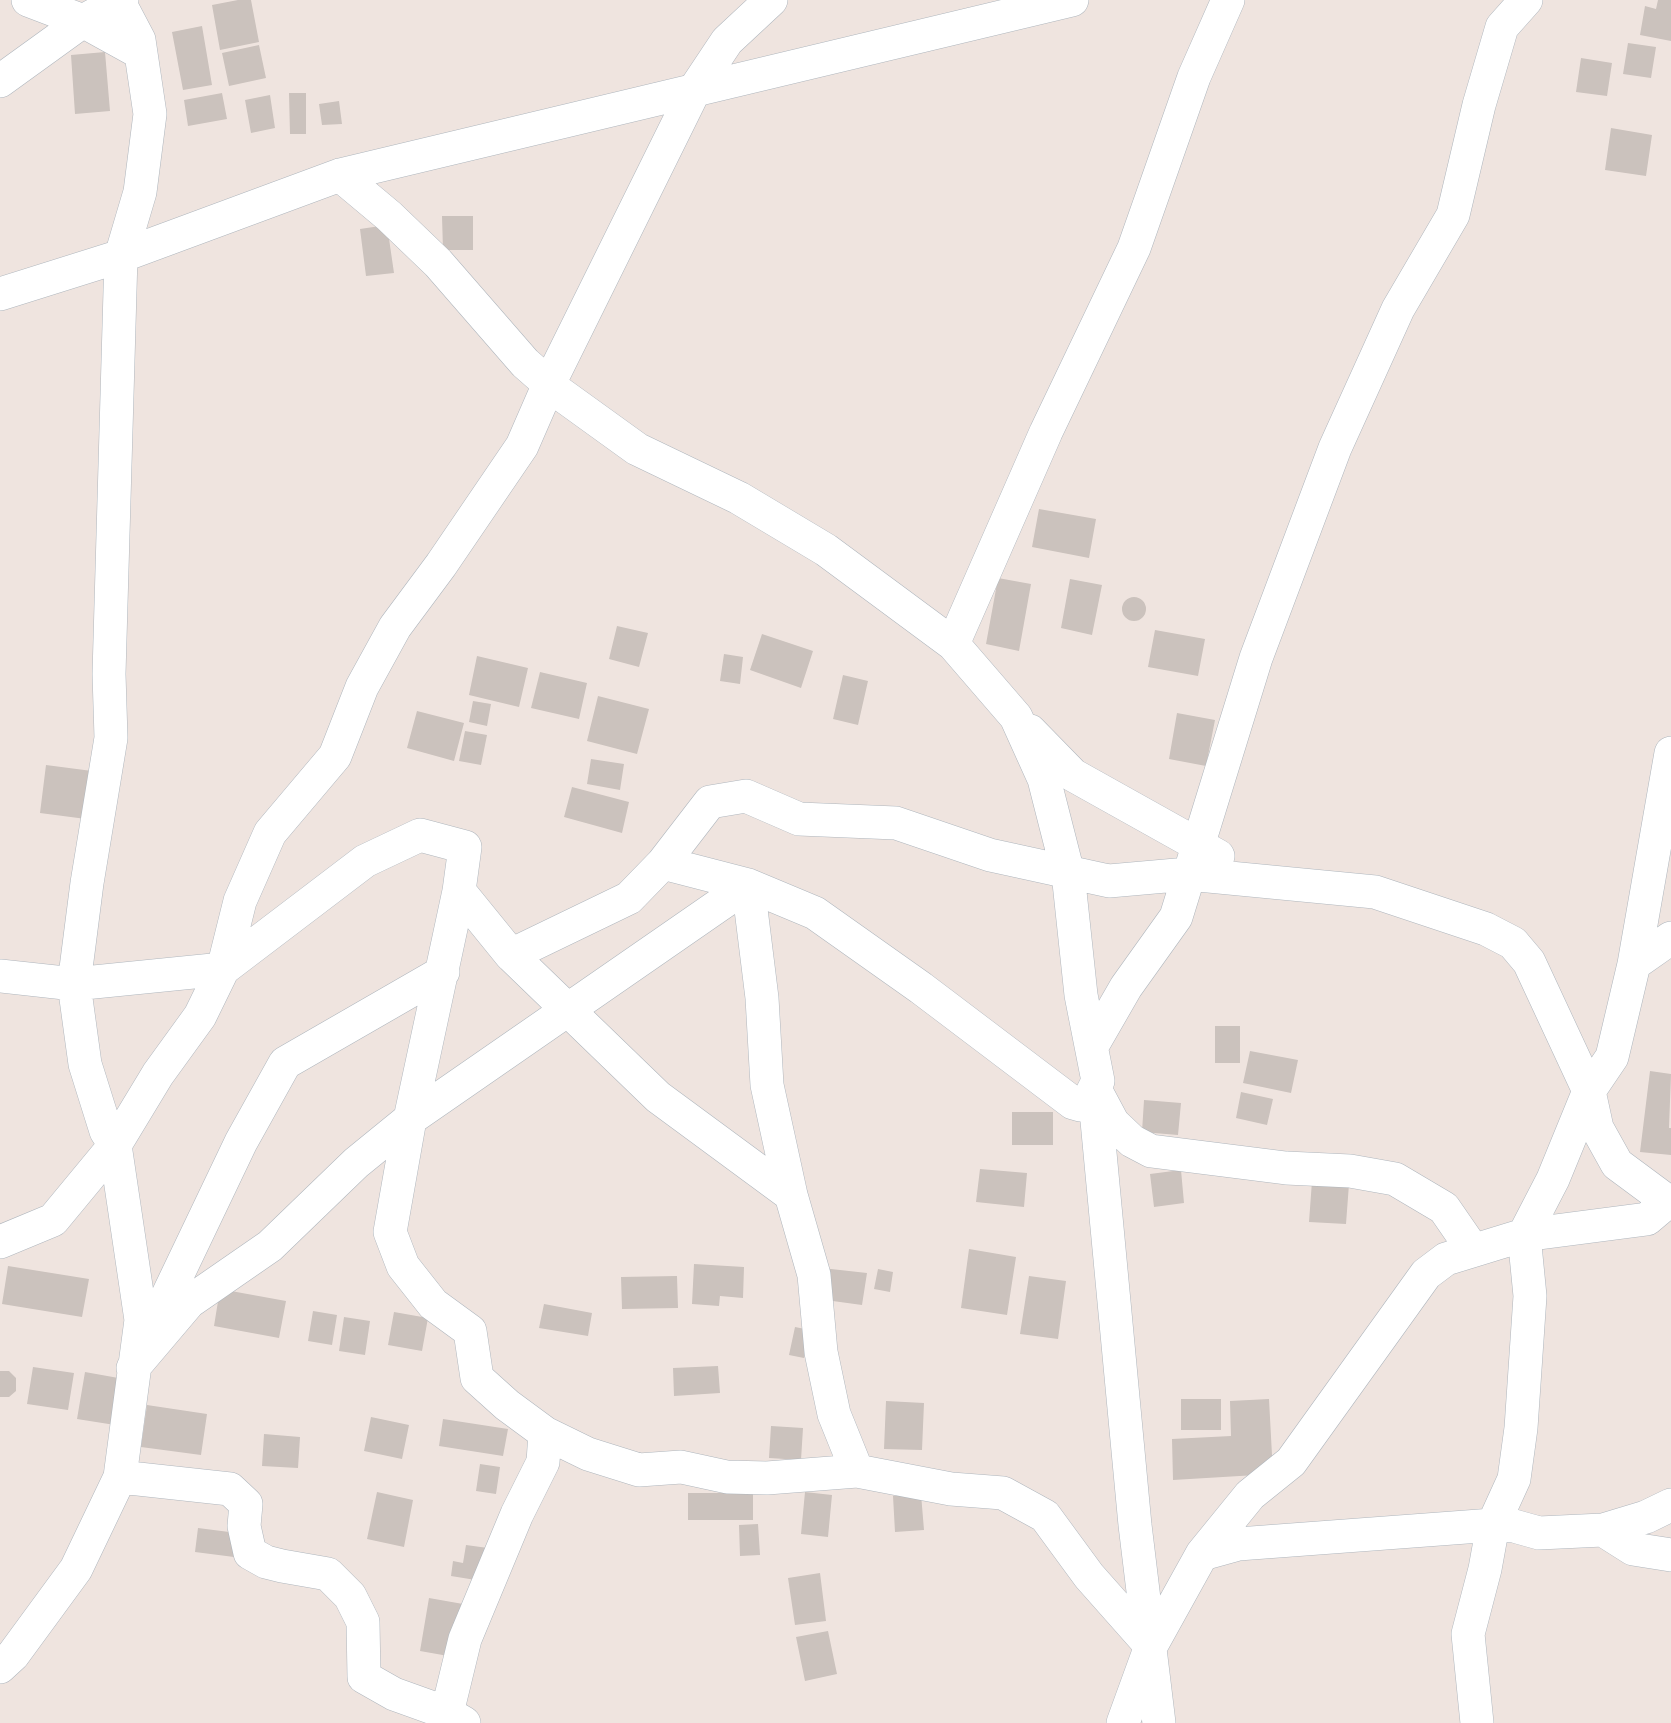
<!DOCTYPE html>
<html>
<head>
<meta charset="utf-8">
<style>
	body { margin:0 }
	canvas { display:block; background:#efe4df }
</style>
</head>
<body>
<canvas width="1671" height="1723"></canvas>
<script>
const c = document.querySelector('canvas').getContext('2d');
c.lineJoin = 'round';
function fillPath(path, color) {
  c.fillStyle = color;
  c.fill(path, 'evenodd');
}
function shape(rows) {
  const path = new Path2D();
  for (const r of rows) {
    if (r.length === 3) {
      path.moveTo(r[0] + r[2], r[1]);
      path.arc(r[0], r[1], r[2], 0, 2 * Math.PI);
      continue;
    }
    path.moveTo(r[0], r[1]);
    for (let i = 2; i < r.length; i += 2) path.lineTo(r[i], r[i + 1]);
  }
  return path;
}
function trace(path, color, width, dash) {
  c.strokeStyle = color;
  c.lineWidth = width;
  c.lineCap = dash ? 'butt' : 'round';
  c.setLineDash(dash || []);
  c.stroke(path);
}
const building = shape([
	[238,0,251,0,259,42,220,50,212,5],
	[1658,0,1671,0,1671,41,1640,35,1645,6,1656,9],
	[202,26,212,85,183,90,172,32],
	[1628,43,1656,47,1651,78,1623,74],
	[259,45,266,78,229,86,222,53],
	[105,52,110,111,75,114,71,55],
	[1581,58,1612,63,1607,96,1576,92],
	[222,93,227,119,188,126,184,100],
	[289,93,306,93,306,134,290,134],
	[270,95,275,128,251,133,245,100],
	[339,101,342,124,322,125,319,104],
	[1611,128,1652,135,1646,176,1605,170],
	[442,216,473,216,473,250,443,250],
	[387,225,394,273,366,276,360,229],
	[1039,509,1096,519,1089,558,1032,547],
	[998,578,1031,584,1019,651,986,644],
	[1070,579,1102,585,1092,635,1061,628],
	[1134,609,12],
	[617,626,648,633,639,667,609,659],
	[1155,630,1205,639,1198,676,1148,667],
	[762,634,813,651,801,688,750,670],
	[724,654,743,657,740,684,720,681],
	[477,656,528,668,519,707,469,695],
	[540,672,587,683,579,719,531,708],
	[843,675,868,681,858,725,833,719],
	[598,696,649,709,637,754,587,741],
	[473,701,491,704,487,726,469,722],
	[417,711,464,723,454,761,407,748],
	[1177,713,1215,720,1206,766,1169,759],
	[465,731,487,735,481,765,459,761],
	[591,759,624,764,620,790,587,784],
	[46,765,92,771,86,819,40,813],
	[572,787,629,802,622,833,564,817],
	[1215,1026,1240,1026,1240,1063,1215,1063],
	[1250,1051,1298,1060,1291,1093,1243,1083],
	[1650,1071,1671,1074,1669,1128,1671,1128,1671,1155,1640,1152],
	[1241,1092,1273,1099,1267,1125,1236,1118],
	[1144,1100,1181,1103,1178,1135,1142,1132],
	[1012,1112,1053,1112,1053,1145,1012,1145],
	[980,1169,1027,1173,1024,1207,976,1202],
	[1181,1170,1184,1203,1154,1207,1150,1174],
	[1312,1181,1349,1184,1346,1224,1309,1222],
	[969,1249,1016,1257,1007,1315,961,1308],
	[694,1264,744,1267,743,1298,720,1296,719,1306,692,1304],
	[8,1266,89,1279,82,1317,2,1304],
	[822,1268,867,1273,862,1305,818,1299],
	[878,1269,893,1272,890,1292,874,1289],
	[677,1276,678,1308,622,1309,621,1277],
	[1029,1276,1066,1281,1058,1339,1020,1334],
	[220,1289,286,1301,279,1338,214,1326],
	[544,1304,592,1313,588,1336,539,1328],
	[313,1311,337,1315,332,1345,308,1341],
	[394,1312,428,1318,422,1351,388,1345],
	[344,1317,370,1321,365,1355,339,1351],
	[795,1327,810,1330,804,1358,789,1355],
	[718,1366,720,1393,674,1396,673,1368],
	[33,1367,74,1373,68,1410,27,1404],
	[0,1371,9,1371,16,1378,16,1391,9,1397,0,1397],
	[85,1372,124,1379,115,1425,77,1419],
	[1181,1399,1221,1399,1221,1430,1181,1430],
	[1269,1399,1273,1474,1173,1480,1172,1439,1231,1436,1230,1401],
	[886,1401,924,1403,922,1450,884,1449],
	[147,1405,207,1414,201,1455,141,1447],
	[371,1417,409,1425,402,1459,364,1451],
	[443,1419,508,1429,503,1456,439,1446],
	[771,1426,803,1428,801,1460,769,1458],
	[264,1434,300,1437,298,1468,262,1466],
	[480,1464,500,1467,496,1494,476,1491],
	[377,1492,413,1500,404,1547,367,1539],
	[805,1492,832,1495,828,1537,801,1534],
	[688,1493,753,1493,753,1520,688,1520],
	[921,1494,924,1530,895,1532,893,1496],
	[758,1524,760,1555,740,1556,739,1525],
	[198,1528,237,1533,234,1557,195,1552],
	[466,1545,488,1548,482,1581,451,1576,453,1561,463,1563],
	[820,1573,826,1621,795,1625,788,1578],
	[429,1598,463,1604,454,1657,420,1651],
	[828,1631,837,1674,805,1681,796,1637]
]);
const minor = shape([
	[28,0,83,21,141,53],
	[0,81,83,21,122,0],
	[0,294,121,256,340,175,1072,0],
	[953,644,1046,432,1134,248,1194,77,1228,0],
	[1030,731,1073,775,1218,856],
	[663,863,710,802,746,796,799,819,896,823,990,855,1109,881,1188,874,1375,892,1486,929,1513,943,1529,962,1589,1091,1597,1128,1617,1164,1671,1204],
	[511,955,658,1097,791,1195],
	[1634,964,1671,938],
	[443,972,285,1063,241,1142,133,1368,189,1302,270,1246,356,1163,410,1119,748,885,762,998,767,1085,791,1195,814,1275,821,1352,834,1414,857,1471,951,1489,1003,1493,1045,1516,1089,1576,1151,1646],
	[0,976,74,984,223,969,365,861,420,835,465,847,459,891,511,955,629,898,663,863,748,885,815,913,921,988,1073,1103,1080,1105,1087,1103,1098,1081,1081,995,1068,873,1044,779,1016,717,953,644,826,550,739,498,637,449,558,392,525,363,438,263,389,216,340,175],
	[1092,1046,1126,987,1176,917,1256,658,1335,448,1398,309,1453,215,1479,105,1502,27,1526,0],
	[1094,1089,1135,1525,1159,1723],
	[1097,1093,1113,1123,1132,1141,1151,1151,1286,1168,1350,1171,1395,1179,1444,1208,1473,1250],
	[0,1242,53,1220,115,1145,158,1074,200,1016,223,969,240,901,270,833,335,756,362,687,395,627,441,565,522,446,549,384,695,89,727,41,771,0],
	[545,1433,588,1454,639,1470,681,1467,727,1477,767,1478,857,1471],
	[120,1477,230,1489,246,1504,244,1526,250,1553,266,1562,282,1566,328,1574,350,1596,363,1622,364,1677,394,1694,447,1713,464,1723],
	[1603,1530,1633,1549,1671,1555],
	[1202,1554,1238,1544,1493,1525,1514,1526,1539,1533,1603,1530,1646,1517,1671,1505],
	[0,1667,13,1655,76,1569,120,1477,141,1320,115,1145,106,1131,85,1064,74,984,87,883,111,738,109,674,121,256,140,192,150,114,139,40,118,0],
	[447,1713,465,1639,517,1514,543,1462,545,1433,507,1405,477,1378,470,1331,433,1304,403,1266,390,1232,410,1119,459,891],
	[1123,1723,1151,1646,1202,1554,1250,1495,1291,1462,1426,1274,1446,1259,1524,1235,1647,1219,1667,1202],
	[1477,1723,1468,1634,1485,1569,1493,1525,1514,1479,1521,1428,1530,1296,1524,1235,1553,1179,1589,1091,1612,1057,1634,964,1671,753]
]);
fillPath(building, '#cbc2bd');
trace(minor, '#afb6bd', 34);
trace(minor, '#fff', 33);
</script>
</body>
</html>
